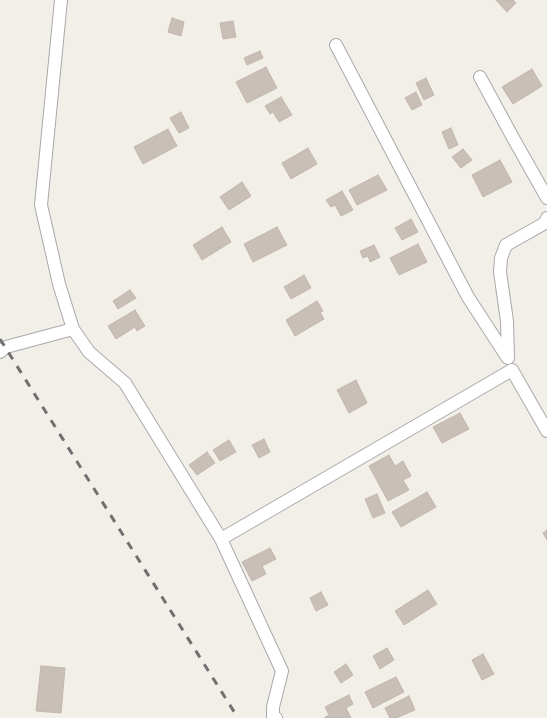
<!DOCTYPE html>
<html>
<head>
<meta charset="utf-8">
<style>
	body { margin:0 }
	canvas { display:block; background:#f2efe9 }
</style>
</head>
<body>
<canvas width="547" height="718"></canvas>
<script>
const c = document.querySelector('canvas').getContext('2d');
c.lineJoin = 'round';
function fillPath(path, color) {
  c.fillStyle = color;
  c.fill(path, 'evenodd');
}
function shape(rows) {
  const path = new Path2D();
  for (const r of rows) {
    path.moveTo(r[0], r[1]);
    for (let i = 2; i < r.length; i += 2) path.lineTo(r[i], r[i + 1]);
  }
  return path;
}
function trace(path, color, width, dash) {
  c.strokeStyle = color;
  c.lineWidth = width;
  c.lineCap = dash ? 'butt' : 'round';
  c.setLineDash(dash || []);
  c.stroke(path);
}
const building = shape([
	[496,0,513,0,516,3,507,12,496,0],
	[172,18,184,22,181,36,168,32,172,18],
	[233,21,236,37,223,39,220,23,233,21],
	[260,51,263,58,247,65,244,58,260,51],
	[266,67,277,88,247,103,236,82,266,67],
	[532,69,542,86,513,104,502,87,532,69],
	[426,78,434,95,424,100,416,83,426,78],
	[416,92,422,105,412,110,405,98,416,92],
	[281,97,292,115,279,122,273,112,270,114,265,106,281,97],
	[181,112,189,128,179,133,170,118,181,112],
	[451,128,458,145,449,149,442,132,451,128],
	[168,129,177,146,143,164,134,147,168,129],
	[308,148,317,164,291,179,282,163,308,148],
	[463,149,472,160,461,168,452,157,463,149],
	[500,160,512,182,483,197,472,175,500,160],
	[378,175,387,190,357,205,349,190,378,175],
	[242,182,251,196,229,210,220,197,242,182],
	[342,191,353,210,341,216,335,205,331,207,326,200,342,191],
	[411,219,418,232,402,240,395,228,411,219],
	[222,227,231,242,202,260,193,245,222,227],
	[277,227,287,245,253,262,244,244,277,227],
	[418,244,427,262,399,275,390,258,418,244],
	[374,245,380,257,370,262,368,256,363,258,360,251,374,245],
	[304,275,311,288,291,299,284,287,304,275],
	[130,290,136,298,118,309,113,301,130,290],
	[317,301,323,311,320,312,324,319,295,336,286,320,317,301],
	[135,310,145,326,137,331,135,327,116,339,108,326,135,310],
	[356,380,367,403,349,413,337,390,356,380],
	[460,413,469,429,442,443,433,427,460,413],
	[264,439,270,452,259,458,252,445,264,439],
	[229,440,236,452,220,461,213,450,229,440],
	[207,452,215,463,197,475,189,465,207,452],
	[389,455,395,466,403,461,411,476,403,480,409,490,388,501,369,466,389,455],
	[427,492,436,507,401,527,392,512,427,492],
	[377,494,385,513,373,518,365,499,377,494],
	[547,530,547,540,543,533,547,530],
	[270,548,276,559,262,566,266,574,252,581,242,562,270,548],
	[428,590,437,604,404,625,395,611,428,590],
	[321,592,328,605,316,611,310,598,321,592],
	[387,648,394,660,380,669,373,656,387,648],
	[483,654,494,674,482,680,472,660,483,654],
	[346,664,353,675,341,683,334,672,346,664],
	[41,666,65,668,61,713,36,711,41,666],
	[396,677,404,692,373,708,365,692,396,677],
	[349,695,353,704,346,708,351,718,324,718,329,715,325,707,349,695],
	[409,696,415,710,396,718,390,718,385,708,409,696]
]);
const minor = shape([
	[61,0,41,205,59,284,73,329],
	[336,45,468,297,507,357],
	[480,77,512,136,547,198],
	[0,352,6,347,73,329,89,352,125,383,221,539,512,370,547,431],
	[508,358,507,321,500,272,501,258,506,245,545,223,547,218],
	[221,539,282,671,273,707,273,716,276,718]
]);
const rail = shape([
	[0,339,238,718]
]);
fillPath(building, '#c7bfb8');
trace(building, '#c4b6ab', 1);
trace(minor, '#a9a9a9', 14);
trace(minor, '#fff', 12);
trace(rail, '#707070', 3, [8, 8]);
</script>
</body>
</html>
